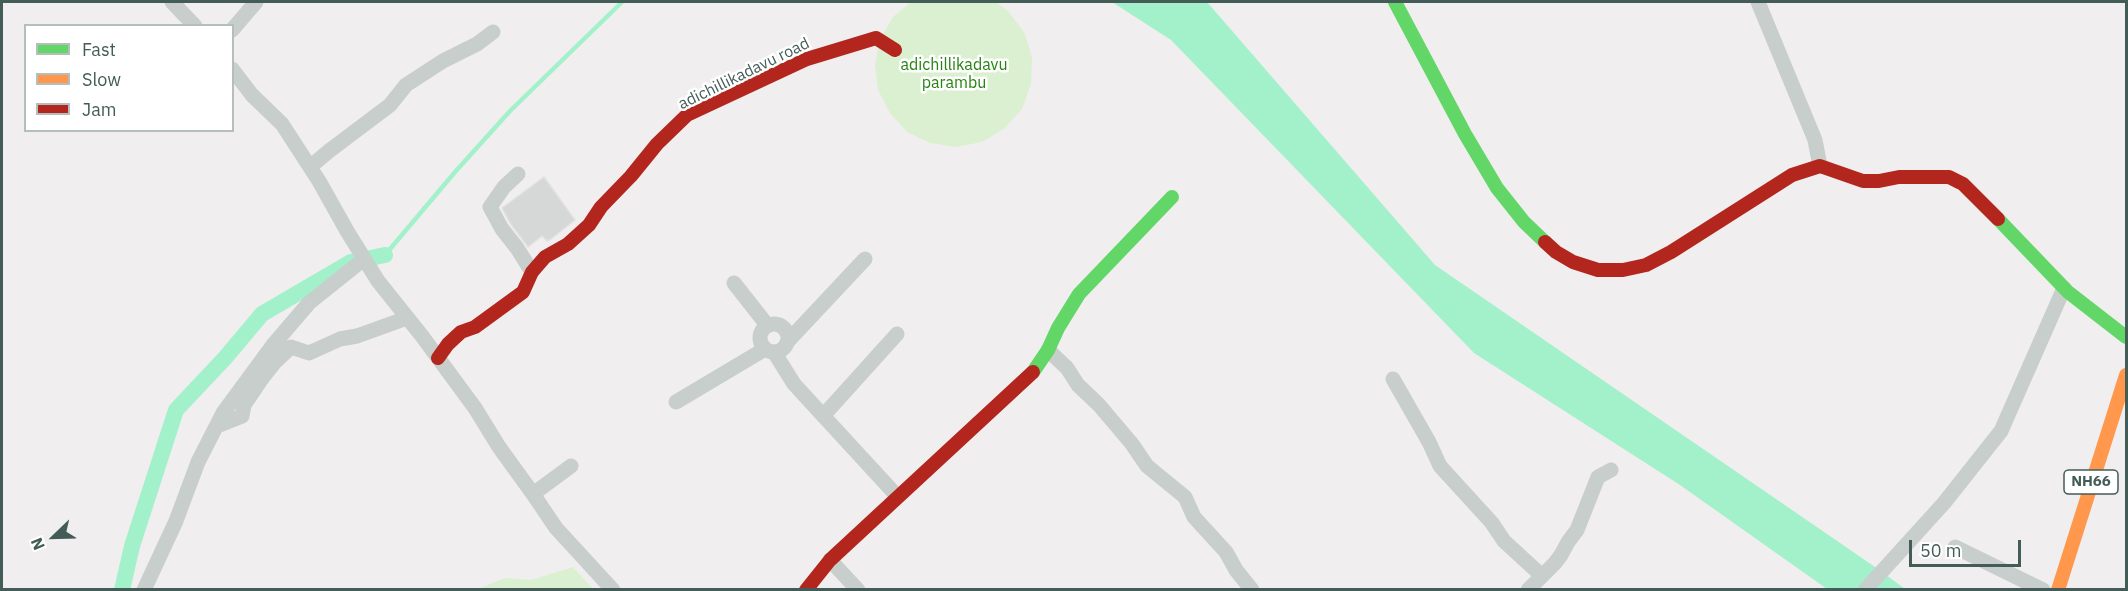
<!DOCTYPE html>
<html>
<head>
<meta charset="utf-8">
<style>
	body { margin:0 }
	#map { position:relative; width:2128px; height:591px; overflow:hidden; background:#f0eeef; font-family:"IBM Plex Sans",sans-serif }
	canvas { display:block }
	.frame { position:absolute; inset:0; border:3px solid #445c57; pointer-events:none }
	.legend { position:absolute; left:24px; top:24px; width:210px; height:108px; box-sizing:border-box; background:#fff; border:2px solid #b4bebc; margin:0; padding:8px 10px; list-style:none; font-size:18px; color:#445c57 }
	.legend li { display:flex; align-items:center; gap:12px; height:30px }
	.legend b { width:30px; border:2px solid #b4bebc }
	.north { position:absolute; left:24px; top:507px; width:60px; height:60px; -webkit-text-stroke:4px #fff; paint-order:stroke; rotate:247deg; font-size:16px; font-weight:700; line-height:24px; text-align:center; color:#445c57 }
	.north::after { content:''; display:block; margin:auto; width:21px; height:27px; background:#445c57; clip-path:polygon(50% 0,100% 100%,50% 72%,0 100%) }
	.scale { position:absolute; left:1909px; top:540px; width:112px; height:27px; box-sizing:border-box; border:3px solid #445c57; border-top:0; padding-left:8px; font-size:18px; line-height:21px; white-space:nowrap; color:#445c57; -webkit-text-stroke:4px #fff; paint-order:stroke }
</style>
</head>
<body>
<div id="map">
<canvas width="2128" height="591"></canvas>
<div class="frame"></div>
<ul class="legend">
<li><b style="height:8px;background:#63d668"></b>Fast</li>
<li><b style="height:8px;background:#ff974d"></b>Slow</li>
<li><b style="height:8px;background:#b3261e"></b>Jam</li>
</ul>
<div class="north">N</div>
<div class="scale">50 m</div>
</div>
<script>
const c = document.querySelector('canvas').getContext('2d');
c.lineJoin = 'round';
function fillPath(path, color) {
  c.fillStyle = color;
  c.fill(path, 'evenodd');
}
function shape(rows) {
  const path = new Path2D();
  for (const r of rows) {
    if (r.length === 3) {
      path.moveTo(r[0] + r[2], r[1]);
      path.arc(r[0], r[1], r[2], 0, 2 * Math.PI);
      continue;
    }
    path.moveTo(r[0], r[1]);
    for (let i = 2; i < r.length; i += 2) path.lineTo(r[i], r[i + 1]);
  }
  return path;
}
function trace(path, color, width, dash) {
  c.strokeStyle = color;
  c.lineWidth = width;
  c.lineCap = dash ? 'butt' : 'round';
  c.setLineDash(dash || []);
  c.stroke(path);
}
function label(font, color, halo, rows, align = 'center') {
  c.font = font + ' "IBM Plex Sans",sans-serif';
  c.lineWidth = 5;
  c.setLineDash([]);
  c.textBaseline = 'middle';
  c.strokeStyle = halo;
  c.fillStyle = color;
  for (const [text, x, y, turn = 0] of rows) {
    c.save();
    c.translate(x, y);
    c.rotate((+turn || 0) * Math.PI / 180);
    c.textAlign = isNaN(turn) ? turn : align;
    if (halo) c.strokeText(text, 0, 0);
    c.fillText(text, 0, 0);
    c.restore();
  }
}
const green = shape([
	[911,2,995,2,1008,11,1024,32,1032,57,1031,84,1022,109,1004,129,982,142,956,147,930,143,907,132,890,113,878,90,875,65,880,39,893,17],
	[573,567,593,589,478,589,505,578,531,580]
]);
const water = shape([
	[1112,2,1207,2,1435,265,1878,569,1905,589,1827,589,1680,485,1474,353,1171,40]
]);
const stream = shape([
	[385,255,455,172,510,111,622,2]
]);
const canal = shape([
	[122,590,132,546,176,410,225,358,262,314,351,262,385,255]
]);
const building = shape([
	[544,177,575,220,551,239,547,241,542,236,528,247,510,223,502,208,544,177]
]);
const street = shape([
	[172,2,195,26],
	[1758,2,1815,140,1820,166],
	[232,30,256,2],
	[232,69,252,95,282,124,319,181,347,231,378,281,422,336,475,408,499,447,533,494],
	[310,167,329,151,390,105,406,85,443,61,477,44,493,32],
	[518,174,504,187,490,207,502,229,517,248,532,272],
	[734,283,767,325],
	[774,338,14],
	[788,341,865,259],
	[1048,350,1067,368,1078,385,1099,405,1132,444,1147,466,1185,497,1194,517,1226,552,1236,570,1252,590],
	[774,352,794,384,897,496],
	[1393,379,1429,442,1440,466,1492,523,1504,541,1541,575],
	[676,402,765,349],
	[823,416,897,334],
	[217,426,242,416,244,405,263,377,275,362,291,347,309,353,340,339,357,336,407,318],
	[571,466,533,494,556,528,613,590],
	[1955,547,2043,590],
	[830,560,858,590],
	[144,590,176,521,198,462,223,413,273,345,309,303,364,259],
	[1528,590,1555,563,1561,555,1568,542,1577,530,1598,477,1611,470],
	[1865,590,1944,503,2001,431,2064,288]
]);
const fast = shape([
	[1395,2,1465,134,1497,188,1524,222,1545,242],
	[1998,219,2068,292,2126,337],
	[1033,372,1048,350,1058,328,1079,294,1172,197]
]);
const slow = shape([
	[2058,590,2126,375]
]);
const jam = shape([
	[1545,242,1556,252,1573,262,1598,270,1623,270,1646,265,1671,252,1792,175,1820,166,1863,181,1879,181,1899,177,1949,177,1963,184,1998,219],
	[438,358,448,344,461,332,475,327,523,292,532,272,545,257,568,244,589,225,601,207,631,176,657,144,687,115,807,59,876,38,895,50],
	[806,590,830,560,1033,372]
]);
const shields = [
	[2091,482,54]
];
const shieldNames = [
	["NH66",2091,482]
];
const parkNames = [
	["adichillikadavu",954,65],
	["parambu",954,83]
];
const streetNames = [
	["adichillikadavu road",744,74,-26]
];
fillPath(green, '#dbf0d1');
fillPath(water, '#a3f1cb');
trace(stream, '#a3f1cb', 4.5);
trace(canal, '#a3f1cb', 16);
fillPath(building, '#d6d8d8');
trace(building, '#e1e1e2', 1.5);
trace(street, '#c7cecc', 15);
trace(fast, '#63d668', 14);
trace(slow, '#ff974d', 14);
trace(jam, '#b3261e', 14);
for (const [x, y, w] of shields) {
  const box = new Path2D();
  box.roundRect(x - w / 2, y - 12, w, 24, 4.5);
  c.fillStyle = '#fff';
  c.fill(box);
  trace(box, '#445c57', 1.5);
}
label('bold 15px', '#445c57', null, shieldNames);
label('16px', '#258310', '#fff', parkNames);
label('16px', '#445c57', '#fff', streetNames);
</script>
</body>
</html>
